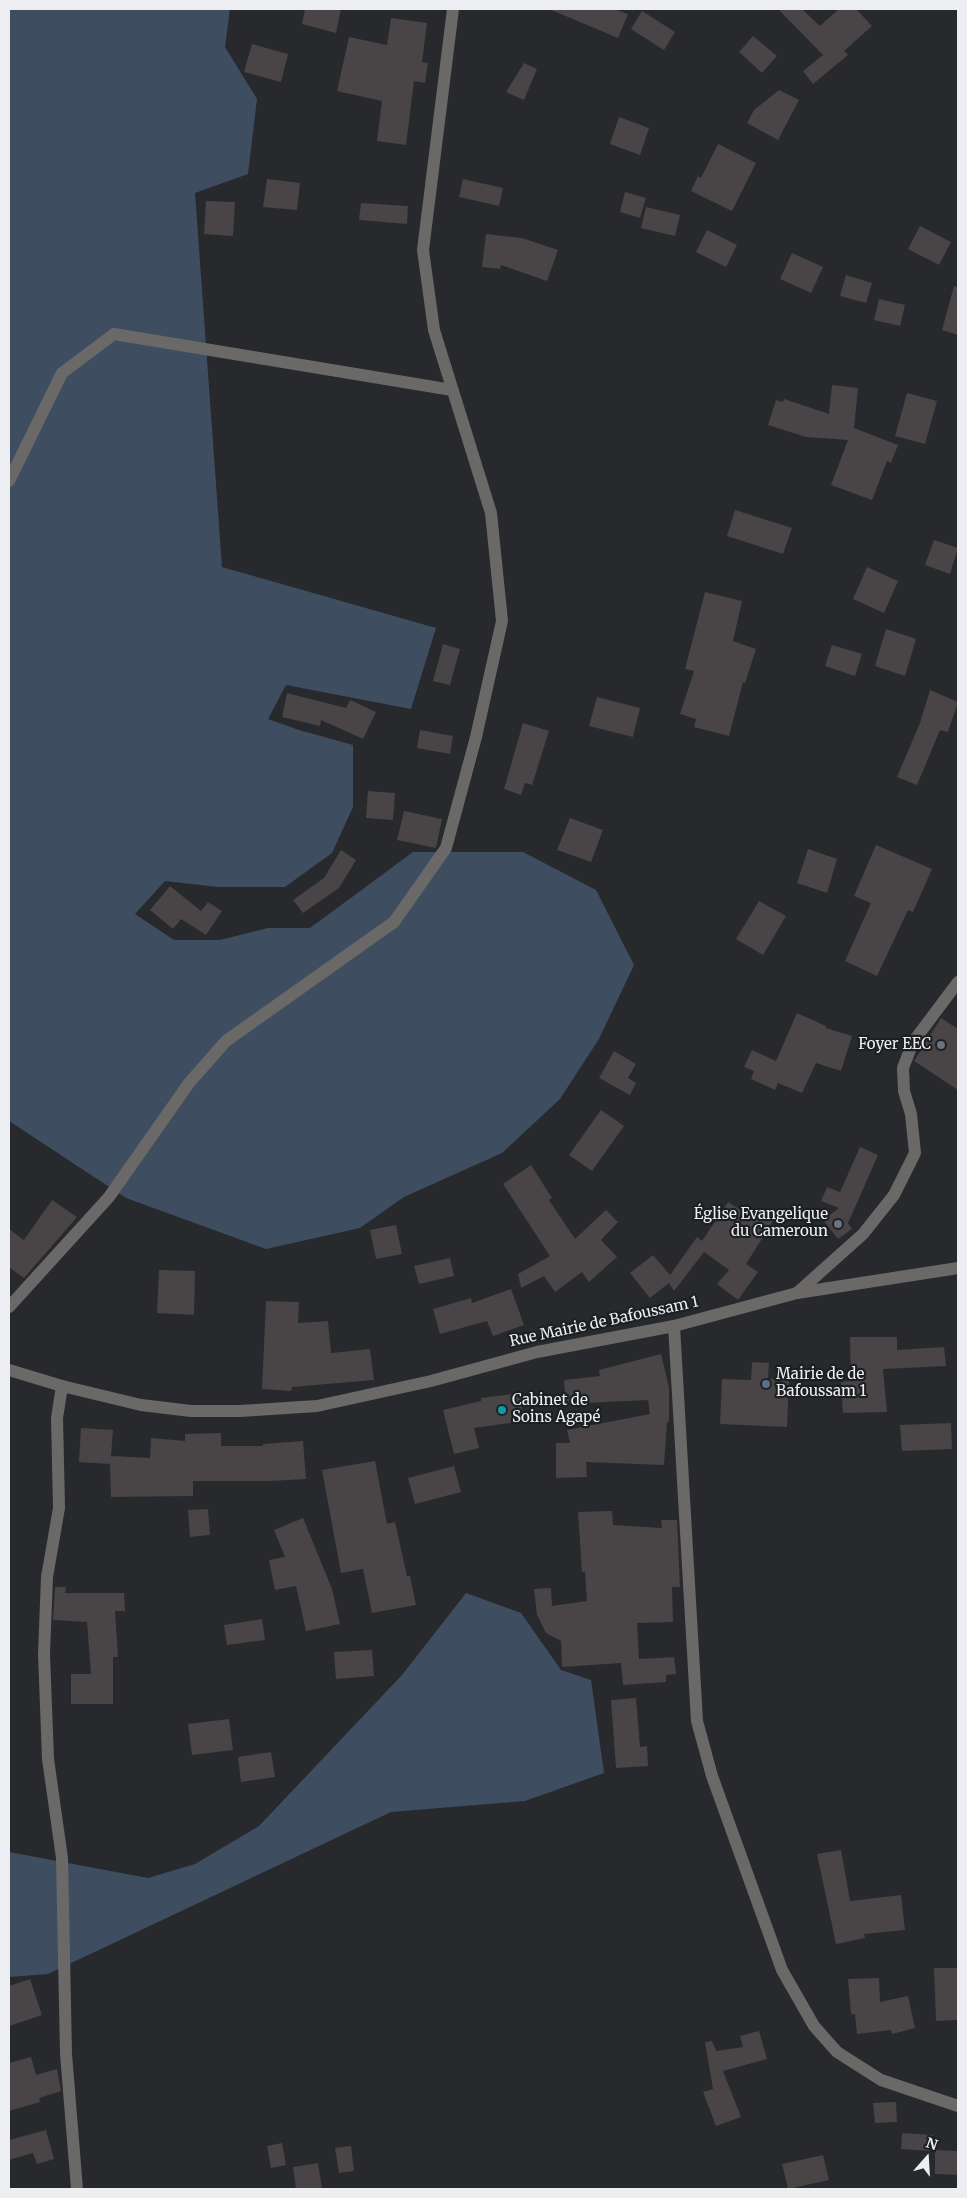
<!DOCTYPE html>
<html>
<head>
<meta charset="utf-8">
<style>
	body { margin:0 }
	#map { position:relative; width:967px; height:2198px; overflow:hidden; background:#27292d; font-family:Merriweather,serif }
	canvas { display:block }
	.frame { position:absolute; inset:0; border:10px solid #eceef1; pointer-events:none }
	.north { position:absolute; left:902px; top:2133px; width:50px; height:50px; -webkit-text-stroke:4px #1d2023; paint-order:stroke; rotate:19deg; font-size:14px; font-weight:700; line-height:20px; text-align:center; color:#eceef1 }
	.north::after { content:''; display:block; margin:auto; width:18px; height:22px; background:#eceef1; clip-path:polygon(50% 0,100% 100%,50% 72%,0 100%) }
</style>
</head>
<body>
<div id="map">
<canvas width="967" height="2198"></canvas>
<div class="frame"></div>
<div class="north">N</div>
</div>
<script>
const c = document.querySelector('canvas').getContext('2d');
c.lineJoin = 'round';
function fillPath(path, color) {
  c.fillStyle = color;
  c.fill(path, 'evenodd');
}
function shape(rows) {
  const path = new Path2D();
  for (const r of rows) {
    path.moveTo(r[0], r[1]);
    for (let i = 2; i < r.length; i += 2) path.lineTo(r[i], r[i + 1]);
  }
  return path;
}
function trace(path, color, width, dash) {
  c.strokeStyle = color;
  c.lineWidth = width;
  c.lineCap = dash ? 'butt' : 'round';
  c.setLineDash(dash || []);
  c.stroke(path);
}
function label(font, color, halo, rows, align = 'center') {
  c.font = font + ' Merriweather,serif';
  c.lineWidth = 4.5;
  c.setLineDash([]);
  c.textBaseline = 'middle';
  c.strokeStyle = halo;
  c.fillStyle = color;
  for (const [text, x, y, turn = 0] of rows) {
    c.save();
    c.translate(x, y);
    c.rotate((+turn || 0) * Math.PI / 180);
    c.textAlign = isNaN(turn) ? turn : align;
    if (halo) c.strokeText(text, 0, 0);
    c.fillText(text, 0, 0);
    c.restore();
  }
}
const green = shape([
	[9,9,230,9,225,47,257,99,248,174,195,193,222,567,436,628,411,709,286,685,268,719,299,730,353,745,353,807,332,853,285,887,218,887,165,881,135,914,174,940,220,940,268,928,310,928,413,852,523,852,596,890,634,965,599,1039,560,1099,502,1153,404,1197,360,1228,266,1249,126,1198,9,1121],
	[466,1593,521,1613,561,1670,591,1680,604,1773,525,1801,391,1812,48,1974,9,1977,9,1852,148,1878,195,1864,259,1826,402,1675]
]);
const building = shape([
	[305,9,341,9,336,33,302,24],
	[549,9,614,9,628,14,618,38],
	[778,9,802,9,820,26,839,9,856,9,872,26,844,51,848,55,813,84,803,71,823,55],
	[642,11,675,32,664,50,631,29],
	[391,18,427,23,422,62,428,63,425,83,414,81,406,145,377,141,382,101,337,91,349,37,387,45],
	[753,36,777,56,762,73,739,52],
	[252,44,288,54,281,82,244,72],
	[524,63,537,69,524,100,506,92],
	[779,90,799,100,778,140,747,123,754,110],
	[619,117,649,128,640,155,610,144],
	[718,144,756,163,732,211,691,191,698,176,701,178],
	[267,179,300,183,297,210,263,207],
	[463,179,503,188,499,206,459,197],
	[625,192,646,198,640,218,620,212],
	[206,201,235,202,233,236,204,234],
	[361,203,408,206,407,224,359,220],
	[646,207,680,215,675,236,641,228],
	[920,226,951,242,939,265,908,249],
	[707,230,737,245,726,267,696,252],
	[486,234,522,238,558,250,547,281,501,265,500,269,482,267],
	[792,253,823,267,811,293,780,279],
	[846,275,872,283,866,303,840,296],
	[954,286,958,287,958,335,942,330],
	[879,299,905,305,900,326,874,320],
	[832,385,858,388,854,428,898,445,891,463,887,461,872,500,831,485,848,440,806,437,768,425,776,400,783,402,784,399,829,414],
	[907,393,937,401,925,444,895,436],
	[735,510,792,528,783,554,727,536],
	[934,540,958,548,950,574,925,565],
	[867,567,898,581,884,613,853,599],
	[705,592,742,601,733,641,756,649,745,683,743,682,729,736,694,727,696,719,680,714,694,671,685,669],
	[886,629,916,639,905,676,875,666],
	[443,644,460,649,450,685,433,681],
	[832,645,862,654,855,676,825,666],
	[930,690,958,702,948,732,940,730,917,785,897,777,920,723],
	[287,693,346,708,350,700,376,712,363,739,321,720,320,726,282,717],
	[597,697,640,708,633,737,589,726],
	[523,723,549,731,532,785,525,783,521,795,504,789],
	[420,730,453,736,450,754,417,748],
	[368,791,395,793,393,820,366,818],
	[404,811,442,819,436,848,397,840],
	[570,818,603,830,591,862,557,850],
	[876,845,932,869,913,912,908,910,877,976,845,961,871,903,854,896],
	[808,849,837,859,827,893,797,883],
	[341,850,356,860,339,888,303,913,293,900,324,878],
	[170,886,201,911,208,902,222,911,206,935,181,919,173,929,150,910],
	[759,901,786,916,763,955,736,939],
	[797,1013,826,1026,826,1028,852,1036,841,1071,816,1063,802,1093,778,1083,775,1090,751,1079,754,1071,744,1067,752,1050,776,1061],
	[941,1018,958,1029,958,1090,914,1061],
	[614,1051,636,1064,628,1078,636,1083,630,1095,599,1078],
	[601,1110,624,1126,592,1171,569,1155],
	[860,1147,878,1155,848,1223,852,1229,838,1239,823,1220,839,1208,821,1201,827,1187,840,1192],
	[531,1165,552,1198,549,1200,575,1239,606,1210,618,1222,601,1240,617,1257,589,1282,582,1272,555,1292,544,1276,521,1288,518,1274,550,1256,503,1184],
	[52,1200,77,1217,24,1278,9,1267,9,1229,24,1240],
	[728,1202,744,1212,748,1206,773,1221,746,1264,758,1272,738,1300,717,1284,729,1270,704,1252,674,1291,669,1283,650,1298,630,1273,653,1255,670,1275,697,1237,702,1241],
	[396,1225,402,1254,376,1259,370,1230],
	[450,1258,454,1276,419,1284,414,1266],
	[159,1270,195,1271,194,1315,157,1313],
	[511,1289,524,1325,493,1336,487,1321,440,1334,433,1309,471,1298,472,1303],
	[266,1301,299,1302,298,1323,328,1321,331,1353,370,1349,374,1380,292,1387,291,1391,262,1389],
	[850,1337,897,1337,897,1350,944,1347,946,1366,883,1369,887,1412,843,1413,841,1382,851,1381],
	[661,1354,669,1388,669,1422,667,1422,664,1465,586,1462,587,1477,556,1478,556,1443,570,1443,567,1430,650,1414,648,1400,566,1404,564,1380,600,1376,599,1370],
	[752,1362,769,1363,768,1379,789,1380,787,1427,720,1424,722,1379,751,1380],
	[520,1393,524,1421,474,1428,479,1448,454,1454,443,1410,481,1401,481,1398],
	[951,1423,952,1449,902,1451,900,1425],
	[81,1428,113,1430,111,1456,150,1458,151,1438,185,1441,185,1434,221,1433,221,1446,263,1446,263,1444,303,1441,306,1479,270,1481,193,1481,193,1496,111,1497,110,1464,79,1462],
	[375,1461,387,1524,395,1522,407,1576,410,1576,416,1605,372,1613,363,1569,341,1573,322,1470],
	[454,1466,461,1492,415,1504,408,1478],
	[208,1509,210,1535,190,1537,188,1510],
	[612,1511,613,1525,662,1528,661,1520,677,1520,680,1587,672,1587,673,1622,637,1623,639,1659,674,1657,676,1674,666,1675,666,1682,623,1685,621,1663,562,1667,561,1641,546,1633,537,1615,534,1589,551,1588,552,1606,587,1601,585,1572,582,1572,578,1512],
	[303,1518,332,1589,340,1624,306,1631,296,1586,275,1590,269,1560,285,1557,274,1530],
	[55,1587,66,1587,65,1593,124,1593,125,1611,115,1611,118,1657,113,1657,113,1704,71,1704,71,1674,91,1674,87,1622,53,1620],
	[262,1619,265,1640,227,1645,224,1625],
	[372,1650,374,1676,336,1679,334,1652],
	[636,1698,640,1747,647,1746,648,1766,616,1768,611,1700],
	[229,1719,233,1750,192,1755,188,1724],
	[271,1752,275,1777,241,1782,238,1757],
	[841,1850,850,1901,901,1895,905,1930,864,1934,865,1938,836,1944,817,1854],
	[934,1968,958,1968,958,2020,936,2021],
	[879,1978,880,2002,908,1996,915,2028,892,2034,891,2030,857,2034,855,2014,851,2014,848,1979],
	[30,1979,42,2015,9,2026,9,1986],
	[759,2031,767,2059,723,2071,741,2117,716,2126,703,2092,713,2089,705,2042,712,2041,716,2051,743,2047,740,2036],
	[31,2057,36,2075,57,2069,61,2091,39,2098,40,2102,9,2111,9,2063],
	[896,2102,897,2122,875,2123,873,2103],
	[46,2130,54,2159,37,2164,33,2153,9,2160,9,2140],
	[902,2133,933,2135,931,2151,901,2149],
	[282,2143,286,2165,271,2168,267,2146],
	[351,2146,354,2171,339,2173,335,2148],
	[935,2150,958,2151,958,2175,935,2174],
	[823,2155,829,2180,788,2189,782,2164],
	[318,2163,322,2189,296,2189,293,2167]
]);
const minor = shape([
	[9,481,62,373,114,334,452,390],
	[797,1293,863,1234,894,1195,915,1153,911,1114,904,1091,903,1068,913,1042,958,982],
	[9,1307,109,1197,189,1083,226,1041,394,922,446,848,476,737,502,621,491,513,434,330,423,250,453,9],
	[674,1326,697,1721,712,1776,782,1970,814,2026,837,2052,881,2080,958,2106],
	[62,1386,57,1418,59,1508,47,1577,44,1654,48,1759,62,1858,66,2054,77,2189]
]);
const tertiary = shape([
	[9,1370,62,1386,141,1405,191,1411,240,1411,317,1406,431,1381,537,1352,674,1326,797,1293,958,1268]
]);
const markers = [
	[941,1045,5,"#6b7280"],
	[838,1224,5,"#6b7280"],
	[766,1384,5,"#5c6f8a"],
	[502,1410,5,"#0f9aa8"]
];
const poiNames = [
	["Foyer EEC",931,1045],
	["Église Evangelique",828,1215],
	["du Cameroun",828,1232],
	["Mairie de de",776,1375,"left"],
	["Bafoussam 1",776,1392,"left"],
	["Cabinet de",512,1401,"left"],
	["Soins Agapé",512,1418,"left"]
];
const streetNames = [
	["Rue Mairie de Bafoussam 1",604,1322,-12]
];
fillPath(green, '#3e4d5f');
fillPath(building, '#494446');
trace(minor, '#6b6968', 12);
trace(tertiary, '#6b6968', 12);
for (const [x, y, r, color] of markers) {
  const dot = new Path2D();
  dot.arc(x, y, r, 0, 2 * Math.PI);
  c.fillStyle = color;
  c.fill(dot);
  trace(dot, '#1d2023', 2);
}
label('15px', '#eceef1', '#1d2023', poiNames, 'right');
label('15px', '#eceef1', '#1d2023', streetNames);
</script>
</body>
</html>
